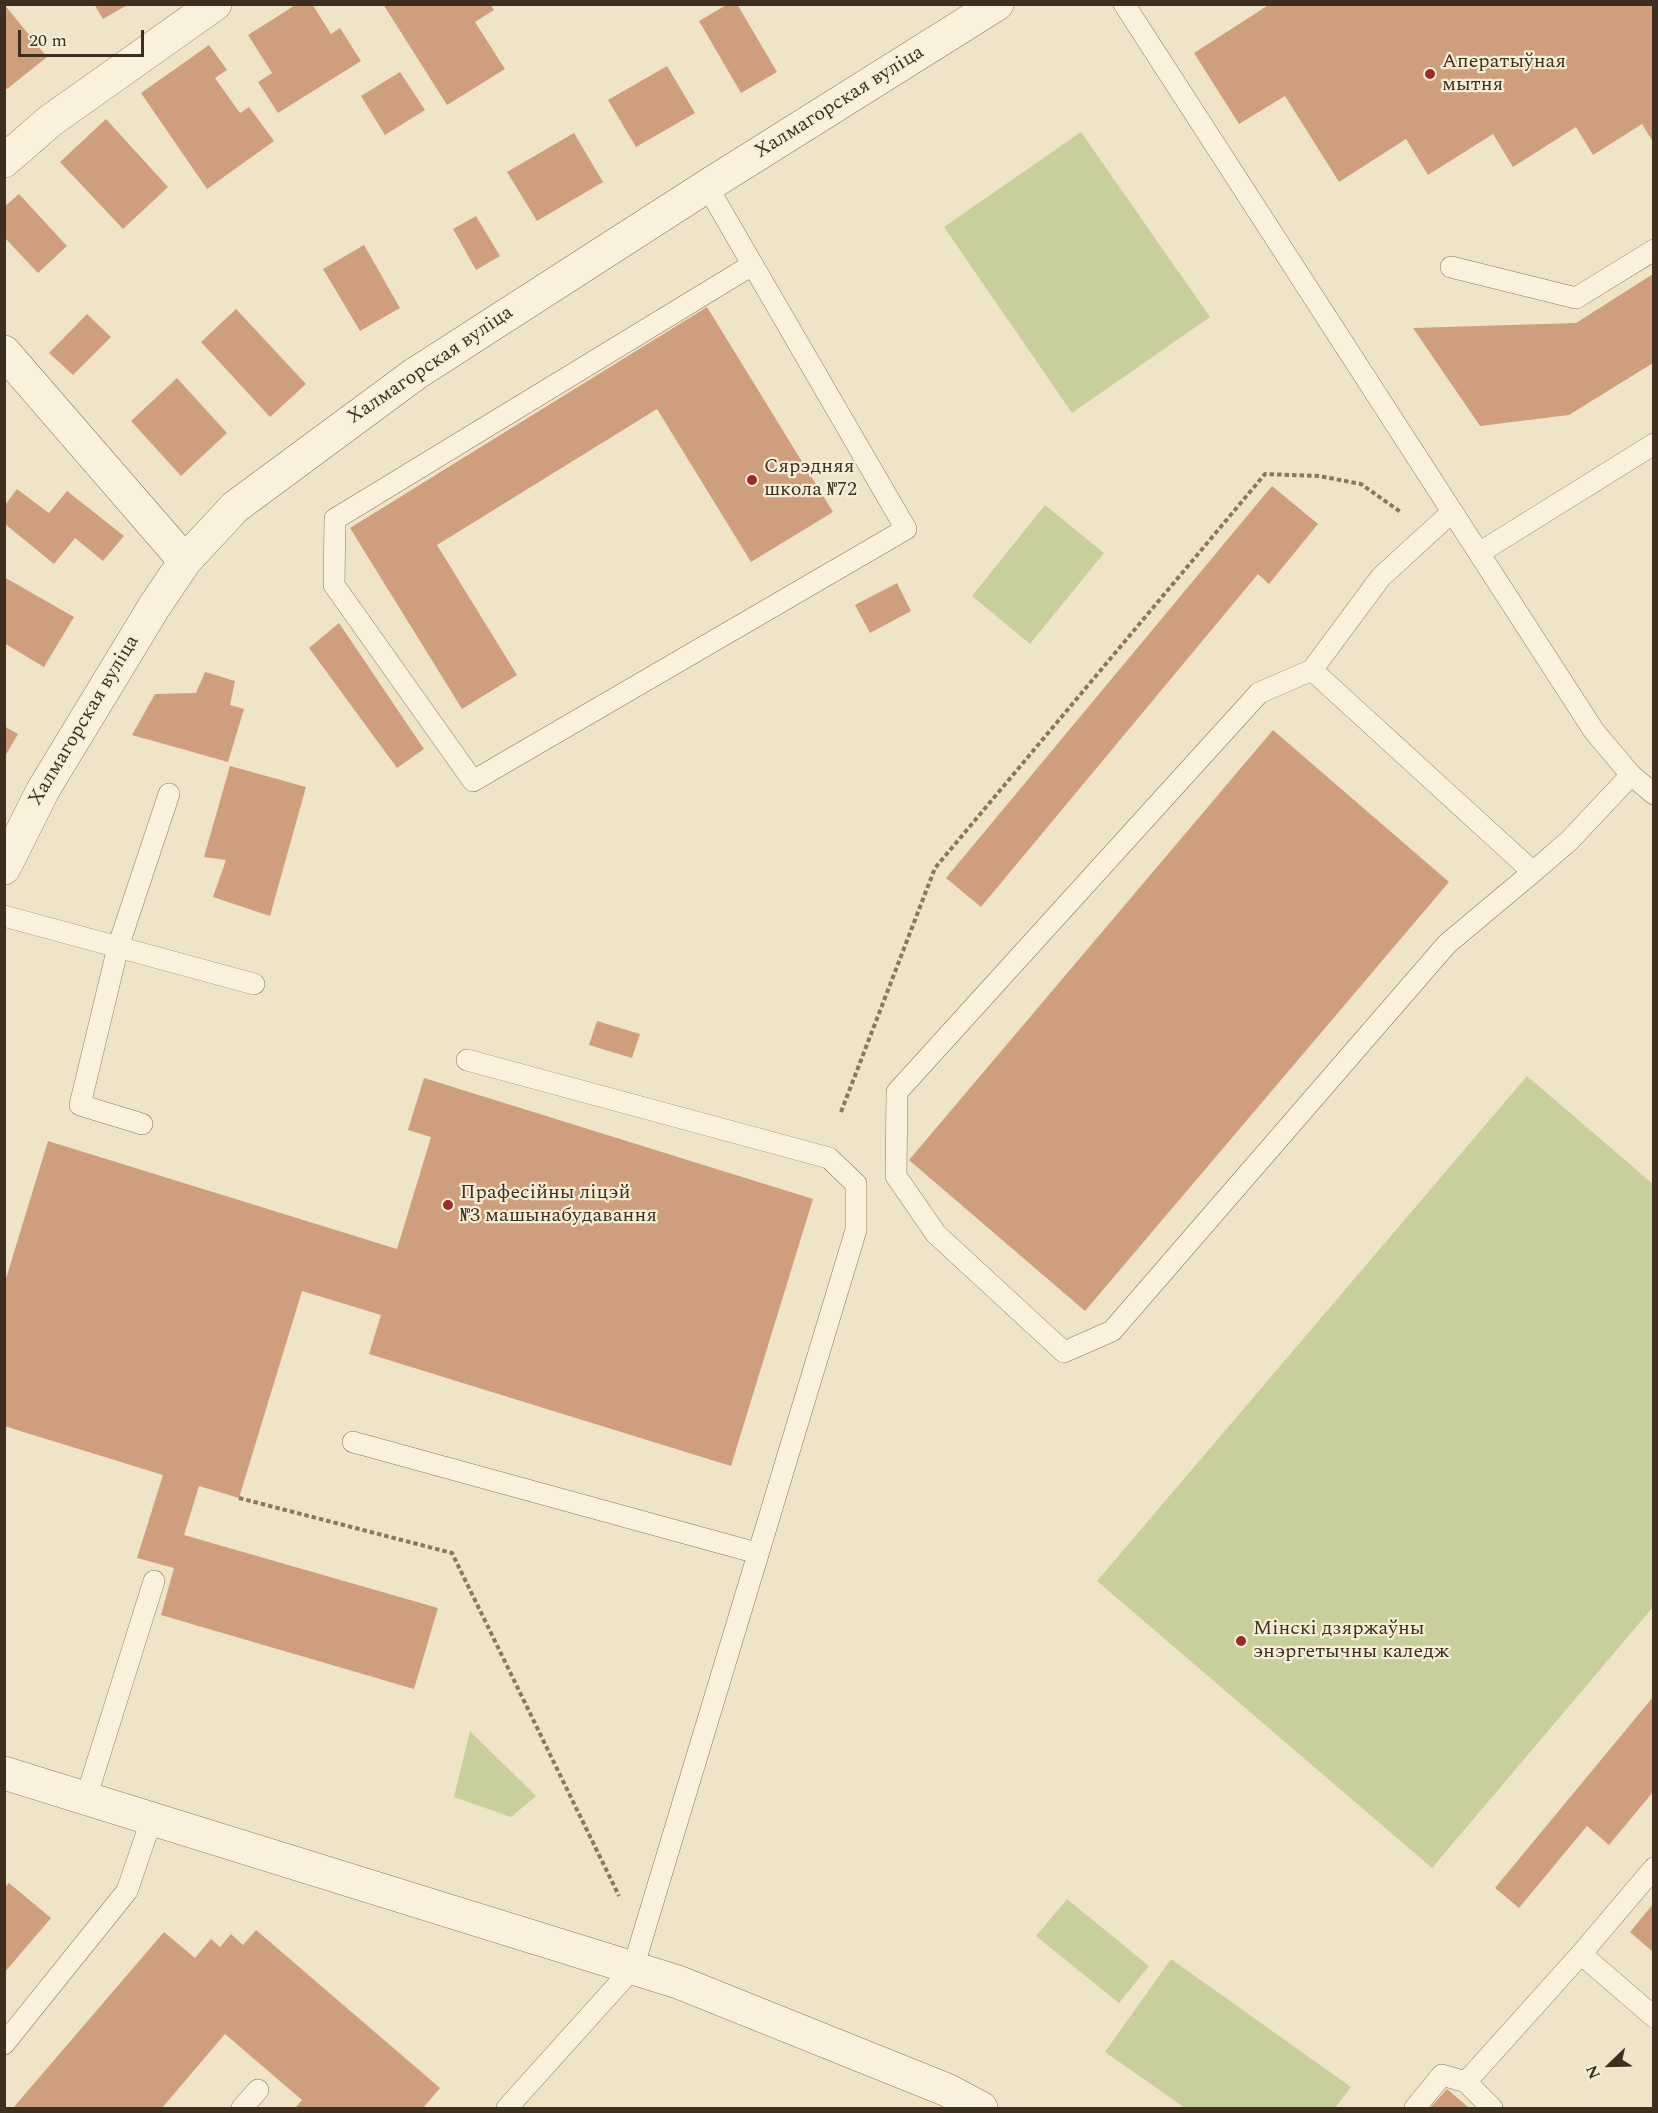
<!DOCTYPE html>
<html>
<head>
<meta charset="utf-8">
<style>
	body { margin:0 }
	#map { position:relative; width:1658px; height:2113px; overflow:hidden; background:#f0e4c8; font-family:Spectral,serif }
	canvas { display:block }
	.frame { position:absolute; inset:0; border:6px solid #3d2e20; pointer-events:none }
	.north { position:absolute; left:1580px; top:2035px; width:60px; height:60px; -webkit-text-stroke:4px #f7eed8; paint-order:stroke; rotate:247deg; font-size:16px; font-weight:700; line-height:24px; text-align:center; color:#3d2e20 }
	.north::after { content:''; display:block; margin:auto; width:21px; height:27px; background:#3d2e20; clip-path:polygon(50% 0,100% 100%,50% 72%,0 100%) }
	.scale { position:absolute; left:18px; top:30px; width:126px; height:27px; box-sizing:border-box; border:3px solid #3d2e20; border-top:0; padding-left:8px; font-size:18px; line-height:21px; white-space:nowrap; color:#3d2e20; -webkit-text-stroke:4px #f7eed8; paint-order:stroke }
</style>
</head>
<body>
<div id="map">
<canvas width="1658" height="2113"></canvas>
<div class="frame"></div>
<div class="north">N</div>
<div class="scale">20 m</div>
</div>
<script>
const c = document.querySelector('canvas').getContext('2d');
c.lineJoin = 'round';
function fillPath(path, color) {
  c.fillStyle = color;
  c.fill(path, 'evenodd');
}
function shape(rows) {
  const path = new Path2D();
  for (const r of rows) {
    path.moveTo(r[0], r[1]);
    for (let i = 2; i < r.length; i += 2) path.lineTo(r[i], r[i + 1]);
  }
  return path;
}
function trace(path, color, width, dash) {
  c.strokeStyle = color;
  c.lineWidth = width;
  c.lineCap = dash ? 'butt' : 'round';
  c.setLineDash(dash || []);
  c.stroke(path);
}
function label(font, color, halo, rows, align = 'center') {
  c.font = font + ' Spectral,serif';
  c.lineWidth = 4.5;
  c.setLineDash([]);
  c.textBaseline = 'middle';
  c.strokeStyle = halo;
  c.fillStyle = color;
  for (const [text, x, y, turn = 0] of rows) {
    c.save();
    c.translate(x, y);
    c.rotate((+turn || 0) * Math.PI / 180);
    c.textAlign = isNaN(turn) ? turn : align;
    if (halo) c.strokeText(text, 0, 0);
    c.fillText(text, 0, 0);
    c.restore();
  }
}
const green = shape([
	[1081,132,1210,317,1072,413,944,227],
	[1045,505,1104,553,1030,644,972,596],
	[1527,1076,1653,1184,1653,1607,1432,1868,1097,1581],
	[470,1731,536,1796,511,1817,454,1797],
	[1067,1899,1149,1966,1119,2003,1036,1936],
	[1171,1959,1351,2087,1335,2108,1185,2108,1105,2052]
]);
const building = shape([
	[4,4,47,57,7,89,4,86],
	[94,4,129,4,103,19],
	[297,4,312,4,331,34,340,28,361,61,278,113,258,82,272,73,248,35],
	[383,4,490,4,494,10,475,22,505,69,447,105],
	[728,4,737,4,777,72,741,93,699,21],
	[1270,4,1653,4,1653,142,1642,124,1593,155,1576,127,1513,167,1493,134,1428,175,1406,139,1339,182,1285,96,1239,124,1194,53],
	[209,45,227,70,215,78,240,113,249,107,274,141,207,189,141,93],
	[667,66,695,113,636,147,608,100],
	[400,72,425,110,385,135,361,96],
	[106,119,168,187,123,229,60,162],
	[574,133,603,182,537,221,507,172],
	[19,194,67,246,38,273,4,237,4,207],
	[476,216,500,256,476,270,453,229],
	[364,245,400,308,360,331,323,269],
	[1653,274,1653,363,1569,415,1480,426,1413,328,1576,323],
	[707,307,833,512,751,562,657,409,437,545,517,675,462,709,350,528],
	[236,309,306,384,270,417,201,342],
	[87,314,111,337,73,375,49,353],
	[177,378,227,433,181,476,131,421],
	[1272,486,1318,524,1269,584,1258,574,981,907,946,878],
	[17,489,49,513,67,491,124,536,103,561,75,538,54,564,5,524,5,505],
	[4,577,74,617,44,667,4,643],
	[897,583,911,611,870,633,855,605],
	[339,623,424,749,397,768,309,648],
	[205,672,235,681,230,705,244,709,228,762,132,735,155,694,196,693],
	[4,726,18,734,4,758],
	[1273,730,1449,882,1085,1311,909,1160],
	[230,766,306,787,270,916,213,897,226,860,204,857],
	[597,1021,640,1034,632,1058,589,1045],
	[424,1078,813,1199,731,1466,369,1354,381,1315,302,1291,239,1498,199,1486,184,1535,438,1608,414,1689,161,1615,174,1568,137,1558,163,1475,4,1426,4,1285,48,1141,397,1249,431,1137,408,1130],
	[1653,1697,1653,1792,1609,1845,1587,1826,1519,1908,1495,1888],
	[9,1883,51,1918,4,1973,4,1888],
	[1653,1904,1653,1952,1630,1932],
	[256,1930,440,2088,423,2108,295,2108,302,2100,225,2034,162,2108,13,2108,164,1932,195,1958,211,1939,220,1947,231,1934,243,1945],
	[1447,2089,1469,2108,1430,2108]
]);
const path = shape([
	[841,1112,935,868,1265,474,1319,476,1361,484,1402,513],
	[239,1498,452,1553,619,1896]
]);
const service = shape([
	[1124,4,1594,731,1631,775,1654,794],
	[707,186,906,529,473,781,334,585,335,519,752,265],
	[1451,267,1576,298,1654,250],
	[1479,553,1654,444],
	[1312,670,1381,577,1452,512],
	[1533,872,1312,670,1259,693,897,1092,896,1176,936,1234,1064,1352,1112,1331,1447,944,1533,872,1570,840,1631,775],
	[4,916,254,984],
	[467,1060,829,1158,856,1184,856,1230,633,1968,507,2108],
	[142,1124,80,1105,118,947,169,794],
	[353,1442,757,1553],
	[86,1798,154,1581],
	[1654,1868,1581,1954,1654,2017],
	[4,2044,127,1891,152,1818],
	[1466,2082,1581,1954],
	[242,2108,258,2090],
	[1415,2108,1442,2075,1466,2082,1492,2108]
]);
const minor = shape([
	[4,161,50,121,215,4],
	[4,352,185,561],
	[4,868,43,790,154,607,185,561,235,507,415,374,707,186,997,4],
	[4,1773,678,1982,947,2090,981,2108]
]);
const markers = [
	[1430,74,6,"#9e2a2b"],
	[752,480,6,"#9e2a2b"],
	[448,1205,6,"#9e2a2b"],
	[1241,1641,6,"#9e2a2b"]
];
const poiNames = [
	["Аператыўная",1442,63],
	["мытня",1442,86],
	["Сярэдняя",764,468],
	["школа №72",764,491],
	["Прафесійны ліцэй",460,1194],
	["№3 машынабудавання",460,1217],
	["Мінскі дзяржаўны",1253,1630],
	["энэргетычны каледж",1253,1653]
];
const streetNames = [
	["Халмагорская вуліца",840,103,-32],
	["Халмагорская вуліца",431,366,-34],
	["Халмагорская вуліца",85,721,-59]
];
fillPath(green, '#c9cf9b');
fillPath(building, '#cf9f7d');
trace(service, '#8d765c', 22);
trace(minor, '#8d765c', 34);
trace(path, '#8d765c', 4, [4.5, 3]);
trace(service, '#faf1dc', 21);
trace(minor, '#faf1dc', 33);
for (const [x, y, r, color] of markers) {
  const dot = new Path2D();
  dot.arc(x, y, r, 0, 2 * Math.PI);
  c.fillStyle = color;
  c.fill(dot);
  trace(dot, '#f7eed8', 2);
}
label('20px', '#3d2e20', '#f7eed8', poiNames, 'left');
label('20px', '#3d2e20', '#f7eed8', streetNames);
</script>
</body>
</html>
